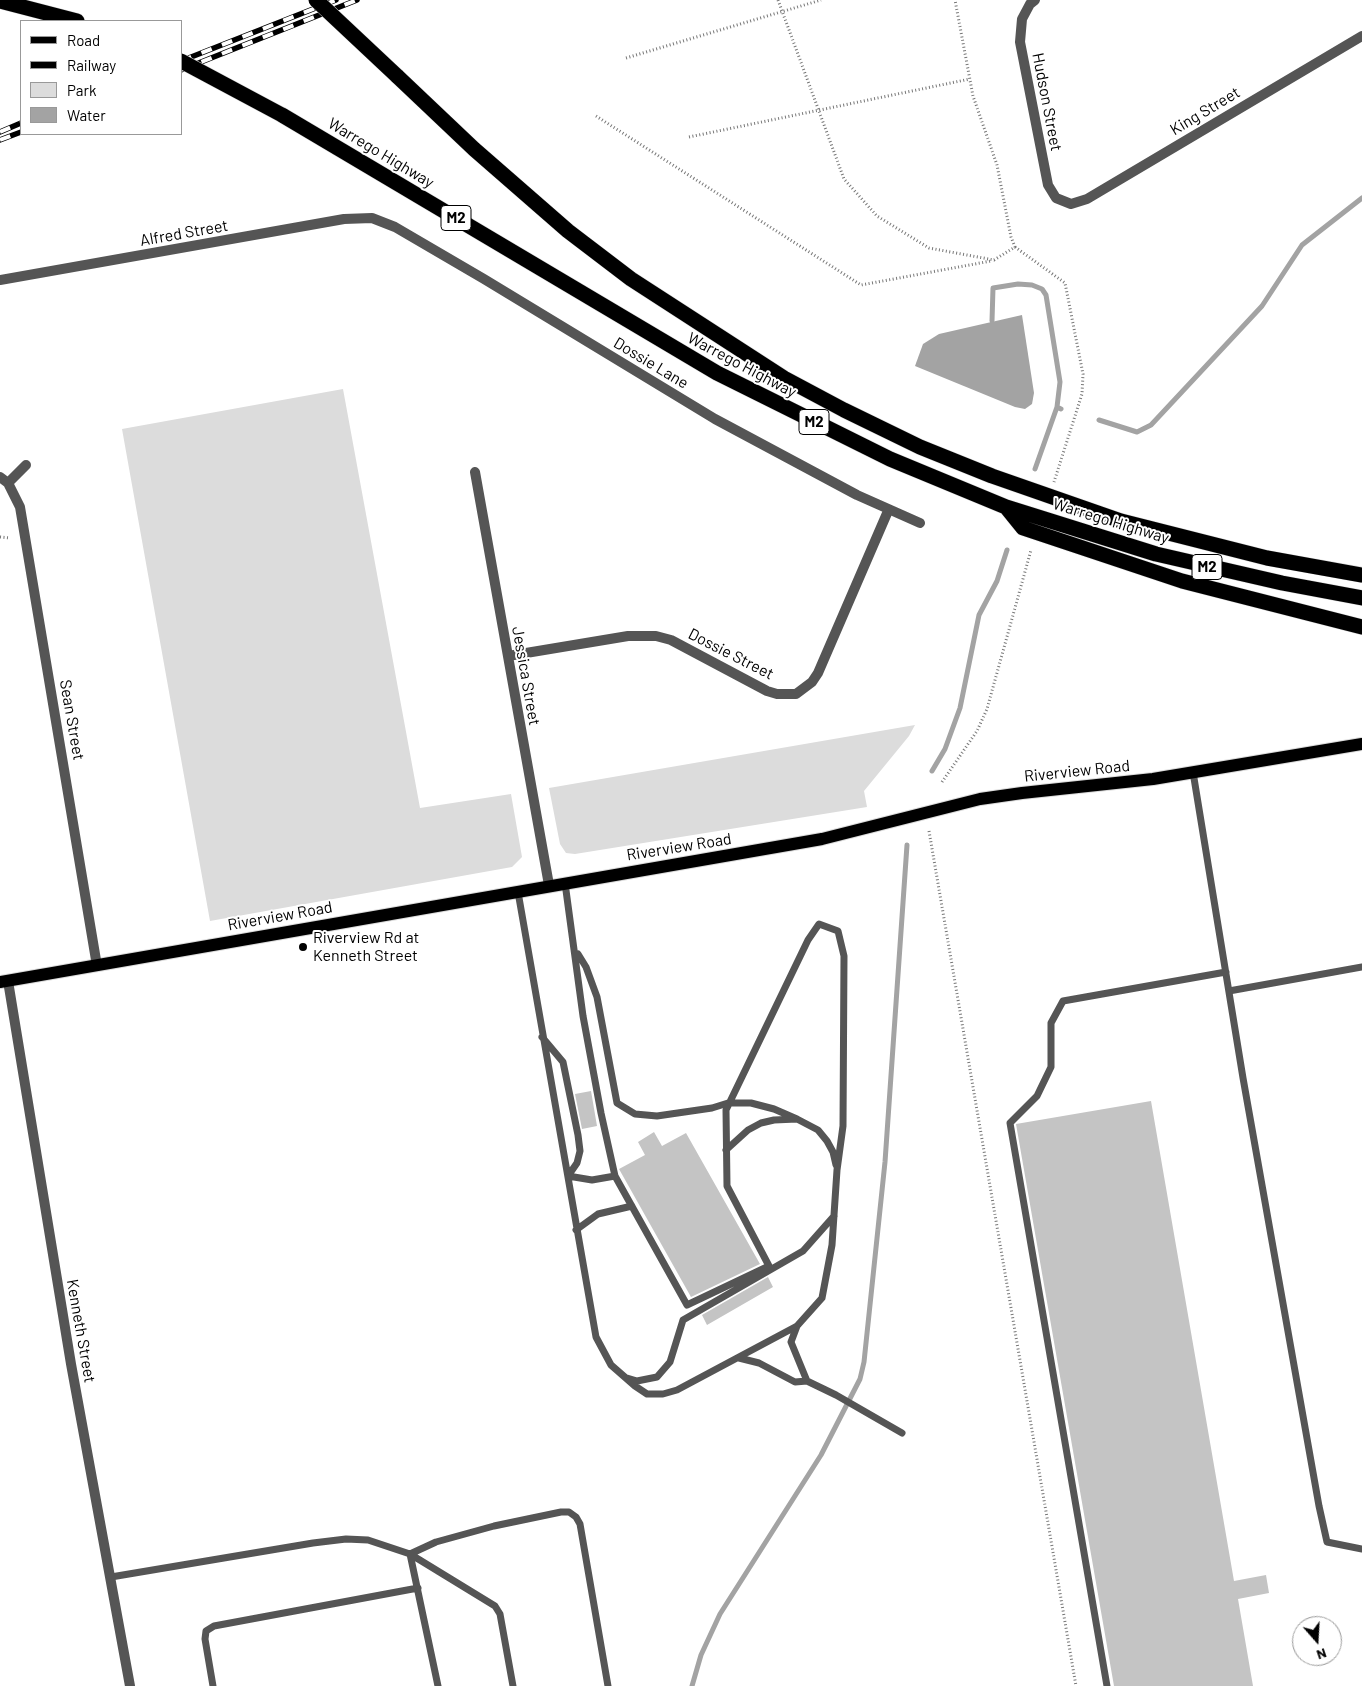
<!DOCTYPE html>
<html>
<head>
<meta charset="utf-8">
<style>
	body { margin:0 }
	#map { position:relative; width:1362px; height:1686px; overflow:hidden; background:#fff; font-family:Barlow,sans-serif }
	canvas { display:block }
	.legend { position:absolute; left:20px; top:20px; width:162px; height:115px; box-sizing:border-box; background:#fff; border:1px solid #999; margin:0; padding:6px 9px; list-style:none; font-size:15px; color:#000 }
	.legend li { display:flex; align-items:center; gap:10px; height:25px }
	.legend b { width:25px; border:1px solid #999 }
	.north { position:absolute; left:1292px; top:1616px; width:50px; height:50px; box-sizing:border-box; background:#fff; border:1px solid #999; border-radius:50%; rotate:161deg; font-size:14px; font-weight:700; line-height:20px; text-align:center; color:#000 }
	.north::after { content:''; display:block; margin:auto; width:18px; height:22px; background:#000; clip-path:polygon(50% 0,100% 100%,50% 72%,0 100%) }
</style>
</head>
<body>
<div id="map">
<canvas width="1362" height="1686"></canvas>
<ul class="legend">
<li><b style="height:6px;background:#000"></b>Road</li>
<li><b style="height:6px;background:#000"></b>Railway</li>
<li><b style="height:14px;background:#dcdcdc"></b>Park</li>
<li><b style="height:14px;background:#a3a3a3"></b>Water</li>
</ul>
<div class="north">N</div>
</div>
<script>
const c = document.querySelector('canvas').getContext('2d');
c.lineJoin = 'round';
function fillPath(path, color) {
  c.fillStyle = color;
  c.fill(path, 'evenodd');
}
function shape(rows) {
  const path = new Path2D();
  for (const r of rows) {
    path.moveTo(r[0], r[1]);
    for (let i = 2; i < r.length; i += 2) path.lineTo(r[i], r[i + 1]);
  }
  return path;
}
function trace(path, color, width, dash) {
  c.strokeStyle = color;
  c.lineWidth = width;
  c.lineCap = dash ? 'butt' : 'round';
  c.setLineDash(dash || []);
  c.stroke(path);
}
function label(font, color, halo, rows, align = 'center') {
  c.font = font + ' Barlow,sans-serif';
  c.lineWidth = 4;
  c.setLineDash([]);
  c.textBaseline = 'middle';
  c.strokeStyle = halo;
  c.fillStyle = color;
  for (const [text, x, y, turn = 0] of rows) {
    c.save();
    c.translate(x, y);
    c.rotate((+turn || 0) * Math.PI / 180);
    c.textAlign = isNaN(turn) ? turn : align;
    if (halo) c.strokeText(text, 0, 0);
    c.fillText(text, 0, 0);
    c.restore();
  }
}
const green = shape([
	[343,389,420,808,511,794,522,857,512,867,210,921,122,429],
	[915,725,909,736,864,791,867,807,575,854,566,853,560,844,549,788]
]);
const water = shape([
	[1022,315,1034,393,1032,404,1025,409,1015,407,915,366,923,344,939,334]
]);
const stream = shape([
	[992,321,993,288,1018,284,1032,285,1042,289,1046,295,1060,382,1057,407],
	[1099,420,1137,432,1151,425,1262,306,1302,245,1362,198],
	[1035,469,1057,407,1061,409],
	[932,771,945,749,960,708,979,615,997,581,1007,550],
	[692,1686,701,1655,720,1614,821,1455,860,1379,864,1362,885,1162,907,845]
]);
const building = shape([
	[591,1091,597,1126,582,1129,575,1094],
	[1151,1101,1234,1581,1266,1575,1269,1593,1238,1599,1253,1686,1114,1686,1016,1124],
	[654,1132,662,1146,686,1133,760,1264,691,1297,619,1169,645,1155,638,1142],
	[768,1277,773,1287,707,1325,702,1315]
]);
const path = shape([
	[778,0,844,179,877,216,929,248,994,260,1015,247,1011,237,997,165,973,96,955,0],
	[626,58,821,0],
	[596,116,861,285,991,261],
	[689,137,970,79],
	[1015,247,1065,283,1083,374,1082,394,1054,482],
	[0,537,10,538],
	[942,782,977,731,987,709,1031,550],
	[929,831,1076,1686]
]);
const service = shape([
	[1193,772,1243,1078,1319,1506,1327,1542,1362,1549],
	[518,892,596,1337,611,1365,635,1386,647,1394,663,1394,677,1390,797,1326,822,1298,832,1245,837,1170,843,1126,844,956,838,931,819,924,808,940,726,1110,727,1186,769,1266,687,1305,615,1176,601,1113,583,1016,565,883],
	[578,954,586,967,597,997,617,1103,635,1114,657,1116,712,1108,728,1103,751,1103,774,1109,797,1119],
	[1229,991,1362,967],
	[542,1037,563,1062,578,1135,580,1151,577,1163,568,1176,592,1180,615,1176],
	[726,1150,748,1130,761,1123,774,1120,797,1119,818,1130,827,1141,833,1152,836,1165],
	[576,1230,598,1214,632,1206],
	[797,1326,791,1342,807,1381],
	[739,1358,759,1363,795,1382,807,1381,836,1395,902,1433],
	[627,1378,637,1381,657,1377,670,1362,683,1320,803,1251,834,1216],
	[111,1577,313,1543,346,1539,368,1540,410,1554,495,1606,500,1614,513,1686],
	[213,1686,205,1639,206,1631,214,1626,418,1588],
	[438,1686,410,1554,436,1542,494,1526,561,1512,569,1512,576,1517,580,1524,608,1686],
	[1107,1686,1010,1123,1037,1096,1051,1067,1051,1023,1063,1001,1226,972]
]);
const minor = shape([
	[1035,0,1030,4,1022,19,1020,42,1048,185,1056,198,1071,204,1087,199,1362,36],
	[0,280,344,219,372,218,395,227,484,279,715,419,857,495,920,523],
	[475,472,549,885],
	[0,477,8,483,20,507,97,966],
	[8,483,26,465],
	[508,656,628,636,656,636,671,640,767,691,777,694,796,694,812,682,818,673,888,511],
	[8,981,71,1364,130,1686]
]);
const primary = shape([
	[0,982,822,839,980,799,1022,793,1153,779,1362,744]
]);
const motorway = shape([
	[0,1,77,21],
	[397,76,474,149,568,231,631,279,784,378,844,410,920,447,992,476,1121,521,1267,558,1362,575],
	[282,115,717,373,890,459,1006,507,1156,554,1282,583,1362,598],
	[1006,507,1023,528,1182,581,1362,627]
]);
const rail = shape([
	[181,61,336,0],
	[181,70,357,0],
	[0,132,21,123],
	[0,140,21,132]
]);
const motorwayBridge = shape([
	[316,0,397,76],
	[181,61,282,115]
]);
const markers = [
	[303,947,5,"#000"]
];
const shields = [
	[456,218,30],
	[814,422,30],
	[1207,567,30]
];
const shieldNames = [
	["M2",456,218],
	["M2",814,422],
	["M2",1207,567]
];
const streetNames = [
	["Hudson Street",1047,102,79],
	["King Street",1205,111,-31],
	["Warrego Highway",381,153,31],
	["Alfred Street",184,233,-10],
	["Dossie Lane",651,363,31],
	["Warrego Highway",742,365,28],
	["Warrego Highway",1111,521,17],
	["Dossie Street",731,654,27],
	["Jessica Street",526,676,80],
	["Sean Street",72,720,80],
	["Riverview Road",1077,771,-6],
	["Riverview Road",679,847,-9],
	["Riverview Road",280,916,-10],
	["Kenneth Street",81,1331,80]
];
const poiNames = [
	["Riverview Rd at",313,938],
	["Kenneth Street",313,956]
];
fillPath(green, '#dcdcdc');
fillPath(water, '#a3a3a3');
trace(stream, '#a3a3a3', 5);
fillPath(building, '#c4c4c4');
trace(primary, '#dbdbdb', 14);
trace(motorway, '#dbdbdb', 16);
trace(path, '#777', 3, [1, 2.5]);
trace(service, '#555', 7);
trace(minor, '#555', 10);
trace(primary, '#000', 12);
trace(motorway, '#000', 15);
trace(rail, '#000', 5.5);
trace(rail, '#fff', 4, [11]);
trace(motorwayBridge, '#dbdbdb', 16, []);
trace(motorwayBridge, '#000', 15);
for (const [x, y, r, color] of markers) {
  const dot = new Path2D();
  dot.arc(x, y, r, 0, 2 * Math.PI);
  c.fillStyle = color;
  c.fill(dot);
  trace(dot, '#fff', 2);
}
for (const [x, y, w] of shields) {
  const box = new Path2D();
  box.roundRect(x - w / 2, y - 12.5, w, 25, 4);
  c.fillStyle = '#fff';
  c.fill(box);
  trace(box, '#000', 1);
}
label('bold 15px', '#000', null, shieldNames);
label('16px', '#000', '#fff', streetNames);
label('16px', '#000', '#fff', poiNames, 'left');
</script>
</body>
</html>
